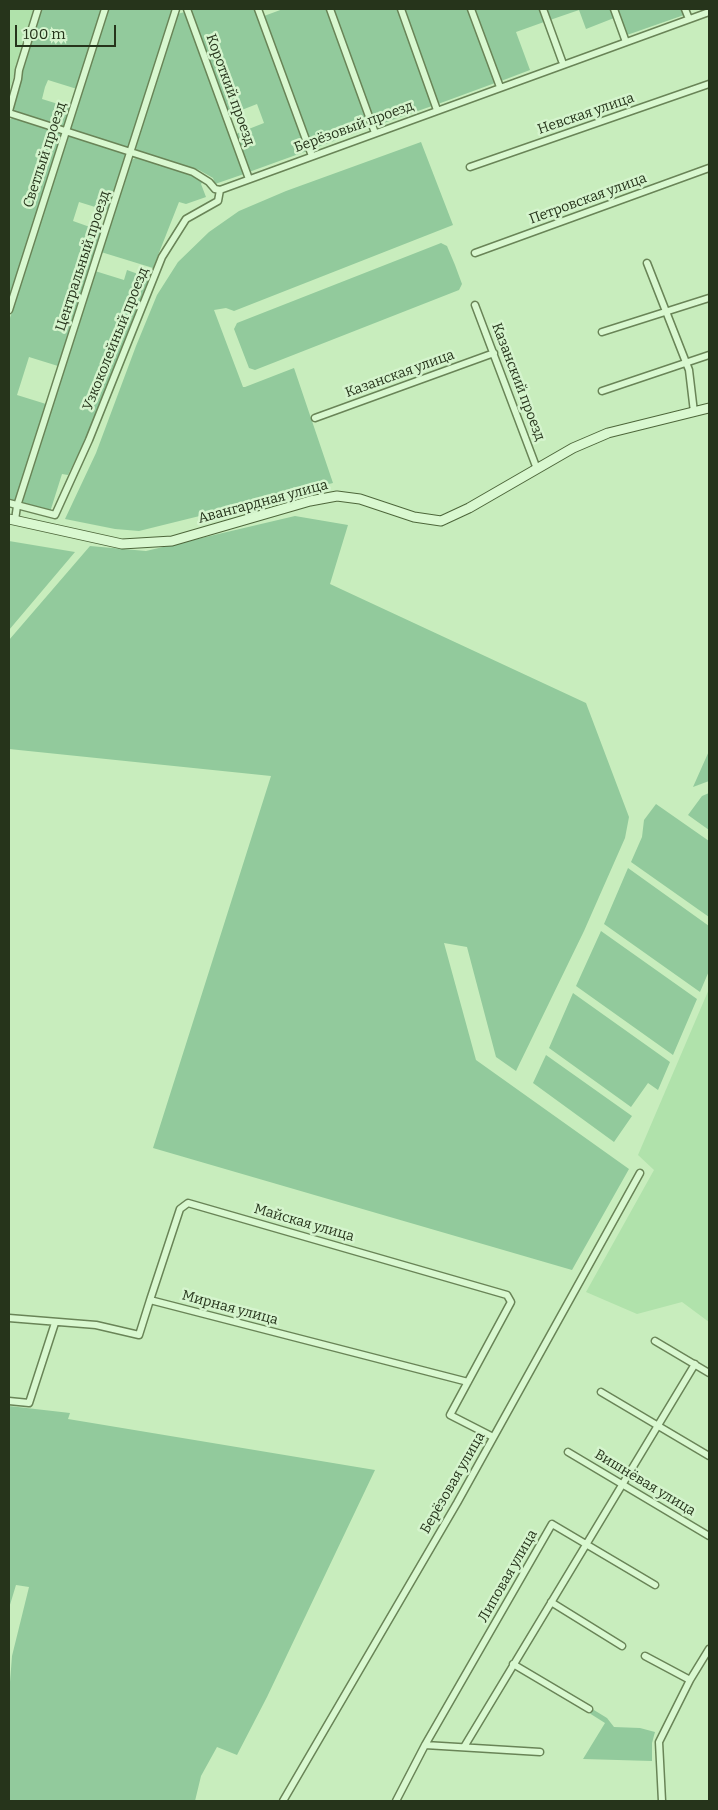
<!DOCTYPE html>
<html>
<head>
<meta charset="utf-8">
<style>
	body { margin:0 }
	#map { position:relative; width:718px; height:1810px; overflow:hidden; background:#c8edbd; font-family:Bitter,serif }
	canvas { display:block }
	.frame { position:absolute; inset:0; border:10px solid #26341b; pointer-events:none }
	.scale { position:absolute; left:15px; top:25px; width:101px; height:22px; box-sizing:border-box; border:2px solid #26341b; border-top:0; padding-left:6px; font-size:15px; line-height:18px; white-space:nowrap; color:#26341b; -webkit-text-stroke:4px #d5f4cd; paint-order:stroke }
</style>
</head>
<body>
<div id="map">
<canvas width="718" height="1810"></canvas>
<div class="frame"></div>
<div class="scale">100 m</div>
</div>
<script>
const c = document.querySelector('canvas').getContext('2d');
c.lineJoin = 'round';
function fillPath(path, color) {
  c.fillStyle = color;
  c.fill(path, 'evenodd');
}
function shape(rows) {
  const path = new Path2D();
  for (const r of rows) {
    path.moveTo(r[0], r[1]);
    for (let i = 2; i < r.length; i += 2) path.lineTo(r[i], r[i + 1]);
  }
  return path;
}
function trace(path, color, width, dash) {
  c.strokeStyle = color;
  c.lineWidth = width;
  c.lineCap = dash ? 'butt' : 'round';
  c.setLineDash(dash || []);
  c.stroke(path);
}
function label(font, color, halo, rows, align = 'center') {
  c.font = font + ' Bitter,serif';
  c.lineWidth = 5;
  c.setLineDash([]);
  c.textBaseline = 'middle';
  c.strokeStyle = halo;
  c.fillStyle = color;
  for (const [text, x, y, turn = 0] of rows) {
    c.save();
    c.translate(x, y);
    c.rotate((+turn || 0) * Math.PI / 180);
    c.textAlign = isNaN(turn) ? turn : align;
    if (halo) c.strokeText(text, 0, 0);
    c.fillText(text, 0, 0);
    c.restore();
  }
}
const farmland = shape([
	[9,9,34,9,9,92],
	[709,989,709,1322,682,1302,637,1314,586,1292,654,1170,638,1155]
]);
const green = shape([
	[40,9,102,9,77,89,48,80,45,87,42,99,71,108,64,127,15,112,13,106,21,80,22,71],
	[109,9,173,9,128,148,70,129],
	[190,9,255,9,307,151,249,172,236,134,264,123,257,104,229,115],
	[283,9,326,9,369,128,312,149,264,16],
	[333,9,397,9,432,106,375,126],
	[404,9,468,9,495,83,438,104],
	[475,9,540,9,544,22,516,32,530,70,501,81],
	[546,9,611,9,614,18,586,29,579,10,550,20],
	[617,9,682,9,684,15,627,35],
	[185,12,244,174,215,184,213,178,199,170,134,150,177,14],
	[14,117,63,133,9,301,9,120],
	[68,135,126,154,108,211,79,202,73,221,101,231,58,366,29,357,17,395,46,404,15,501,9,499,9,321],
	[421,142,453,225,234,311,226,308,214,310,243,387,245,387,294,368,333,483,139,531,115,529,65,519,96,453,136,346,157,295,178,262,209,232,239,211,286,191],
	[137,157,190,174,203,181,201,184,206,197,186,204,179,202,153,268,101,252,130,161],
	[441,243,447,246,455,265,462,284,459,290,255,370,249,368,234,329,237,323],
	[127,270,149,278,85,440,68,475,62,474,50,512,21,503,95,271,124,280],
	[295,516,348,525,330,584,586,703,629,817,625,838,584,931,516,1071,496,1057,467,947,444,943,476,1060,629,1169,572,1270,153,1148,271,776,9,749,9,640,90,546,146,551],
	[9,541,75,552,9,630],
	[709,751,709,781,693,787],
	[709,793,709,830,688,815,702,796],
	[656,804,709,841,709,917,631,862,642,837,644,820],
	[628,868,709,926,709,971,700,992,604,924],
	[601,931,697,999,673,1055,576,986],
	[573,993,670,1062,658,1090,648,1083,631,1107,549,1048],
	[546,1055,632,1116,614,1142,533,1083],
	[9,1406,70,1413,68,1419,375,1470,267,1697,237,1755,217,1747,201,1776,195,1801,9,1801,9,1695,12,1656,29,1587,16,1585,9,1608],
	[589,1707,607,1718,614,1727,640,1728,655,1732,652,1743,652,1761,583,1759,605,1723,586,1711]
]);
const street = shape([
	[187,9,249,179],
	[258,9,312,156],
	[330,9,375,133],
	[401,9,437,110],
	[471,9,500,87],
	[543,9,562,61],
	[614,9,626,42],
	[685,9,689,19],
	[9,111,18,79,19,70,38,9],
	[9,113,193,172,209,182,215,189,220,190,709,12],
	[470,167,709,84],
	[475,253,709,168],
	[647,263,689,370,694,412],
	[475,305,537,469],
	[9,310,105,9],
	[602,332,709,298],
	[602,391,709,355],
	[315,418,494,353],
	[9,503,55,515,89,440,162,257,186,219,218,201,220,190],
	[15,520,17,506,176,9],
	[150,1300,180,1209,188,1203,507,1295,511,1302,450,1415,493,1437],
	[9,1318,96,1325,139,1335,150,1300,468,1382],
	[655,1341,709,1373],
	[601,1392,709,1456],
	[9,1401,29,1403,55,1323],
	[568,1452,709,1536],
	[551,1602,622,1646],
	[645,1656,690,1680],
	[513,1664,589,1709],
	[425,1745,540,1752],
	[464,1747,695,1364],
	[283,1801,457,1503,640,1173],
	[396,1801,425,1745,552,1524,655,1585],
	[662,1801,659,1742,690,1680,709,1649]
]);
const secondary = shape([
	[9,519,122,544,172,541,310,501,337,496,360,499,414,517,441,521,469,508,573,448,608,433,709,408]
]);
const streetNames = [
	["Короткий проезд",230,90,70],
	["Невская улица",586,114,-19],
	["Берёзовый проезд",354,127,-20],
	["Светлый проезд",45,155,-72],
	["Петровская улица",588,199,-20],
	["Центральный проезд",83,261,-72],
	["Узкоколейный проезд",116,339,-68],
	["Казанская улица",400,374,-20],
	["Казанский проезд",518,382,69],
	["Авангардная улица",263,502,-15],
	["Майская улица",304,1223,16],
	["Мирная улица",230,1308,15],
	["Берёзовая улица",453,1483,-60],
	["Вишнёвая улица",645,1483,31],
	["Липовая улица",508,1576,-60]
];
fillPath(farmland, '#b0e2ab');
fillPath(green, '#92ca9c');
trace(street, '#698457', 9);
trace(secondary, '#4d663a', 11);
trace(street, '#d9f8d0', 6);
trace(secondary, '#d9f8d0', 9);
label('14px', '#26341b', '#d5f4cd', streetNames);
</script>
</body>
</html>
